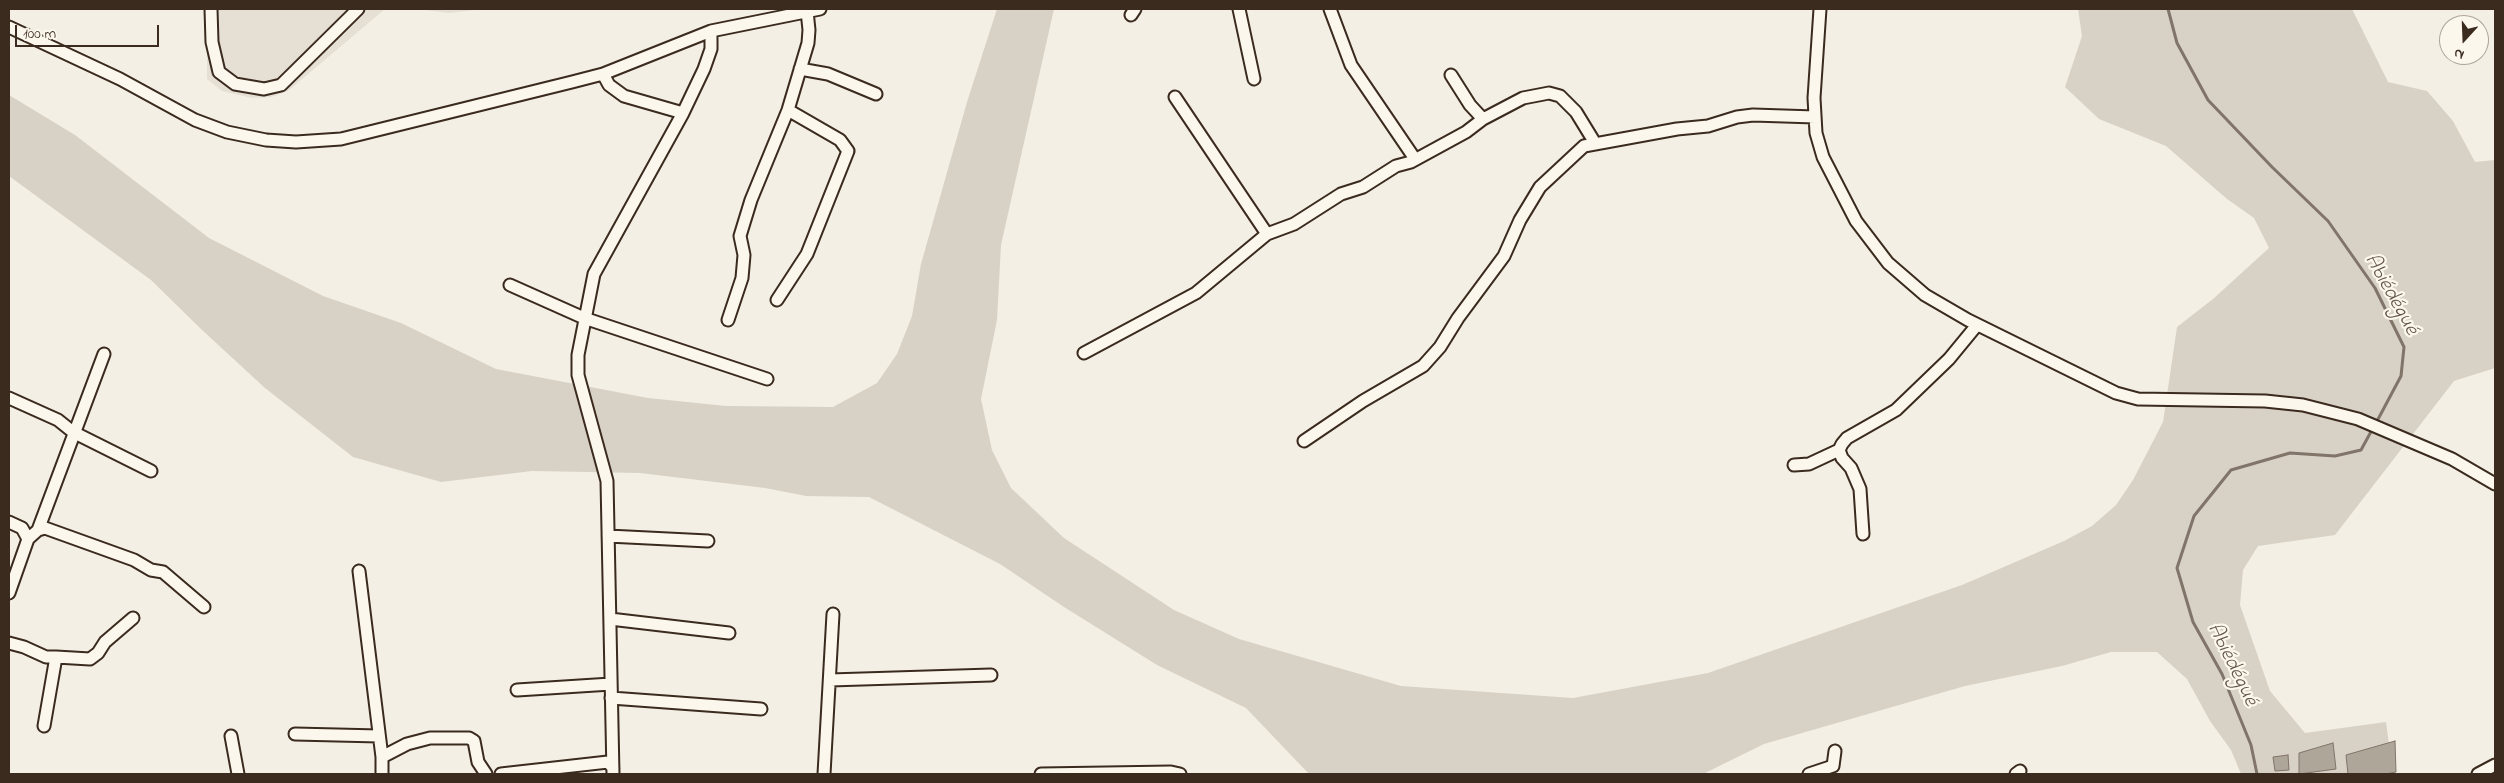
<!DOCTYPE html>
<html>
<head>
<meta charset="utf-8">
<style>
	body { margin:0 }
	#map { position:relative; width:2504px; height:783px; overflow:hidden; background:#f3efe4; font-family:"Indie Flower",sans-serif }
	canvas { display:block }
	.frame { position:absolute; inset:0; border:10px solid #3b2a1e; pointer-events:none }
	.north { position:absolute; left:2439px; top:15px; width:50px; height:50px; box-sizing:border-box; background:#fbf7ec; border:1px solid #aea59a; border-radius:50%; rotate:200deg; font-size:14px; font-weight:700; line-height:20px; text-align:center; color:#3b2a1e }
	.north::after { content:''; display:block; margin:auto; width:18px; height:22px; background:#3b2a1e; clip-path:polygon(50% 0,100% 100%,50% 72%,0 100%) }
	.scale { position:absolute; left:15px; top:25px; width:144px; height:22px; box-sizing:border-box; border:2px solid #3b2a1e; border-top:0; padding-left:6px; font-size:15px; line-height:18px; white-space:nowrap; color:#3b2a1e; -webkit-text-stroke:4px #fbf7ec; paint-order:stroke }
</style>
</head>
<body>
<div id="map">
<canvas width="2504" height="783"></canvas>
<div class="frame"></div>
<div class="north">N</div>
<div class="scale">100 m</div>
</div>
<script>
const c = document.querySelector('canvas').getContext('2d');
c.lineJoin = 'round';
function fillPath(path, color) {
  c.fillStyle = color;
  c.fill(path, 'evenodd');
}
function shape(rows) {
  const path = new Path2D();
  for (const r of rows) {
    path.moveTo(r[0], r[1]);
    for (let i = 2; i < r.length; i += 2) path.lineTo(r[i], r[i + 1]);
  }
  return path;
}
function trace(path, color, width, dash) {
  c.strokeStyle = color;
  c.lineWidth = width;
  c.lineCap = dash ? 'butt' : 'round';
  c.setLineDash(dash || []);
  c.stroke(path);
}
function label(font, color, halo, rows, align = 'center') {
  c.font = font + ' "Indie Flower",sans-serif';
  c.lineWidth = 4.5;
  c.setLineDash([]);
  c.textBaseline = 'middle';
  c.strokeStyle = halo;
  c.fillStyle = color;
  for (const [text, x, y, turn = 0] of rows) {
    c.save();
    c.translate(x, y);
    c.rotate((+turn || 0) * Math.PI / 180);
    c.textAlign = isNaN(turn) ? turn : align;
    if (halo) c.strokeText(text, 0, 0);
    c.fillText(text, 0, 0);
    c.restore();
  }
}
const built = shape([
	[207,9,385,9,288,91,271,97,252,98,222,91,207,79],
	[418,9,484,9,449,13]
]);
const green = shape([
	[997,9,1054,9,1001,245,997,320,981,399,992,450,1011,488,1064,538,1174,610,1239,639,1401,686,1573,698,1708,673,1962,585,2064,541,2092,526,2116,505,2133,480,2163,422,2177,327,2213,299,2269,248,2254,218,2227,199,2166,146,2099,119,2065,87,2082,36,2078,9,2352,9,2388,82,2427,91,2453,121,2475,162,2495,160,2495,368,2454,381,2335,535,2258,546,2243,570,2240,605,2270,691,2305,733,2386,722,2393,774,2241,774,2231,750,2210,721,2187,679,2157,652,2111,652,2062,666,1965,686,1764,744,1703,774,1309,774,1246,708,1157,665,1064,607,1000,564,869,497,806,496,765,488,640,473,532,471,441,482,353,457,265,388,201,329,151,280,9,176,9,95,75,135,209,238,323,296,401,323,496,369,648,398,726,406,833,407,877,383,897,354,912,316,921,264,967,102]
]);
const water = shape([
	[2395,741,2396,772,2385,774,2348,774,2346,755,2395,741],
	[2333,743,2336,769,2299,774,2299,753,2333,743],
	[2288,755,2289,770,2275,771,2273,757,2288,755]
]);
const stream = shape([
	[2168,9,2177,43,2208,100,2272,167,2328,221,2375,288,2404,347,2401,376,2376,423],
	[2257,774,2251,745,2222,674,2193,622,2177,568,2194,516,2231,470,2290,453,2335,456,2361,450,2373,428]
]);
const minor = shape([
	[211,9,212,42,219,72,235,84,264,89,281,85,358,9],
	[1239,9,1254,79],
	[1330,9,1351,65,1415,159],
	[1820,9,1814,98,1816,133,1823,157,1856,221,1888,263,1925,295,1968,320,2116,393,2138,399,2265,401,2303,405,2358,419,2452,459,2495,484],
	[1131,15,1135,9],
	[9,27,120,79,195,120,227,132,266,140,296,142,341,139,572,82,603,74,711,31,820,9],
	[800,69,828,74,876,94],
	[603,74,609,85,624,96,683,113],
	[1451,75,1470,105,1483,119,1523,98,1549,93,1560,96,1576,112,1595,143],
	[1175,97,1267,234],
	[510,285,584,318,767,379],
	[777,300,807,254,848,151,840,140,788,110],
	[728,320,742,278,744,255,740,236,751,200,788,110,808,43,809,30,807,11],
	[1084,353,1196,293,1267,234,1294,224,1341,194,1363,187,1396,166,1411,162,1466,132,1483,119],
	[9,398,58,420,73,432,151,471],
	[1304,441,1363,401,1423,366,1440,347,1458,318,1504,256,1520,220,1540,187,1584,146,1677,129,1708,126,1737,117,1753,115,1815,117],
	[1794,465,1809,464,1839,450],
	[9,522,22,528,28,539,9,593],
	[38,530,104,354],
	[1863,534,1860,489,1851,468,1842,458,1839,450,1842,444,1847,438,1896,410,1949,359,1977,325],
	[608,536,708,541],
	[28,539,38,530,45,528,134,560,151,570,163,572,204,607],
	[359,571,382,757,382,774],
	[610,619,729,633],
	[9,643,24,647,46,657,56,657,44,726],
	[56,657,90,659,98,653,105,642,133,618],
	[830,680,991,675],
	[517,690,611,684],
	[611,698,761,709],
	[295,734,379,736],
	[231,736,238,774],
	[382,757,407,744,430,738,469,738,474,741,478,762,486,774],
	[501,774,608,762,613,768],
	[613,774,607,481,578,375,578,355,594,274,683,113,704,69,711,49,711,31],
	[824,774,833,614],
	[1041,774,1171,772,1180,774],
	[1809,774,1833,766,1835,751],
	[2016,774,2020,771],
	[2478,774,2495,765]
]);
const waterNames = [
	["Abiédégué",2390,295,61],
	["Abiédégué",2231,665,64]
];
fillPath(built, '#e5dfd4');
fillPath(green, '#d8d1c6');
fillPath(water, '#afa69a');
trace(water, '#817468', 1);
trace(stream, '#817468', 3);
trace(minor, '#3b2a1e', 15);
trace(minor, '#fbf7ec', 11);
label('italic 21px', '#645549', '#fbf7ec', waterNames);
</script>
</body>
</html>
